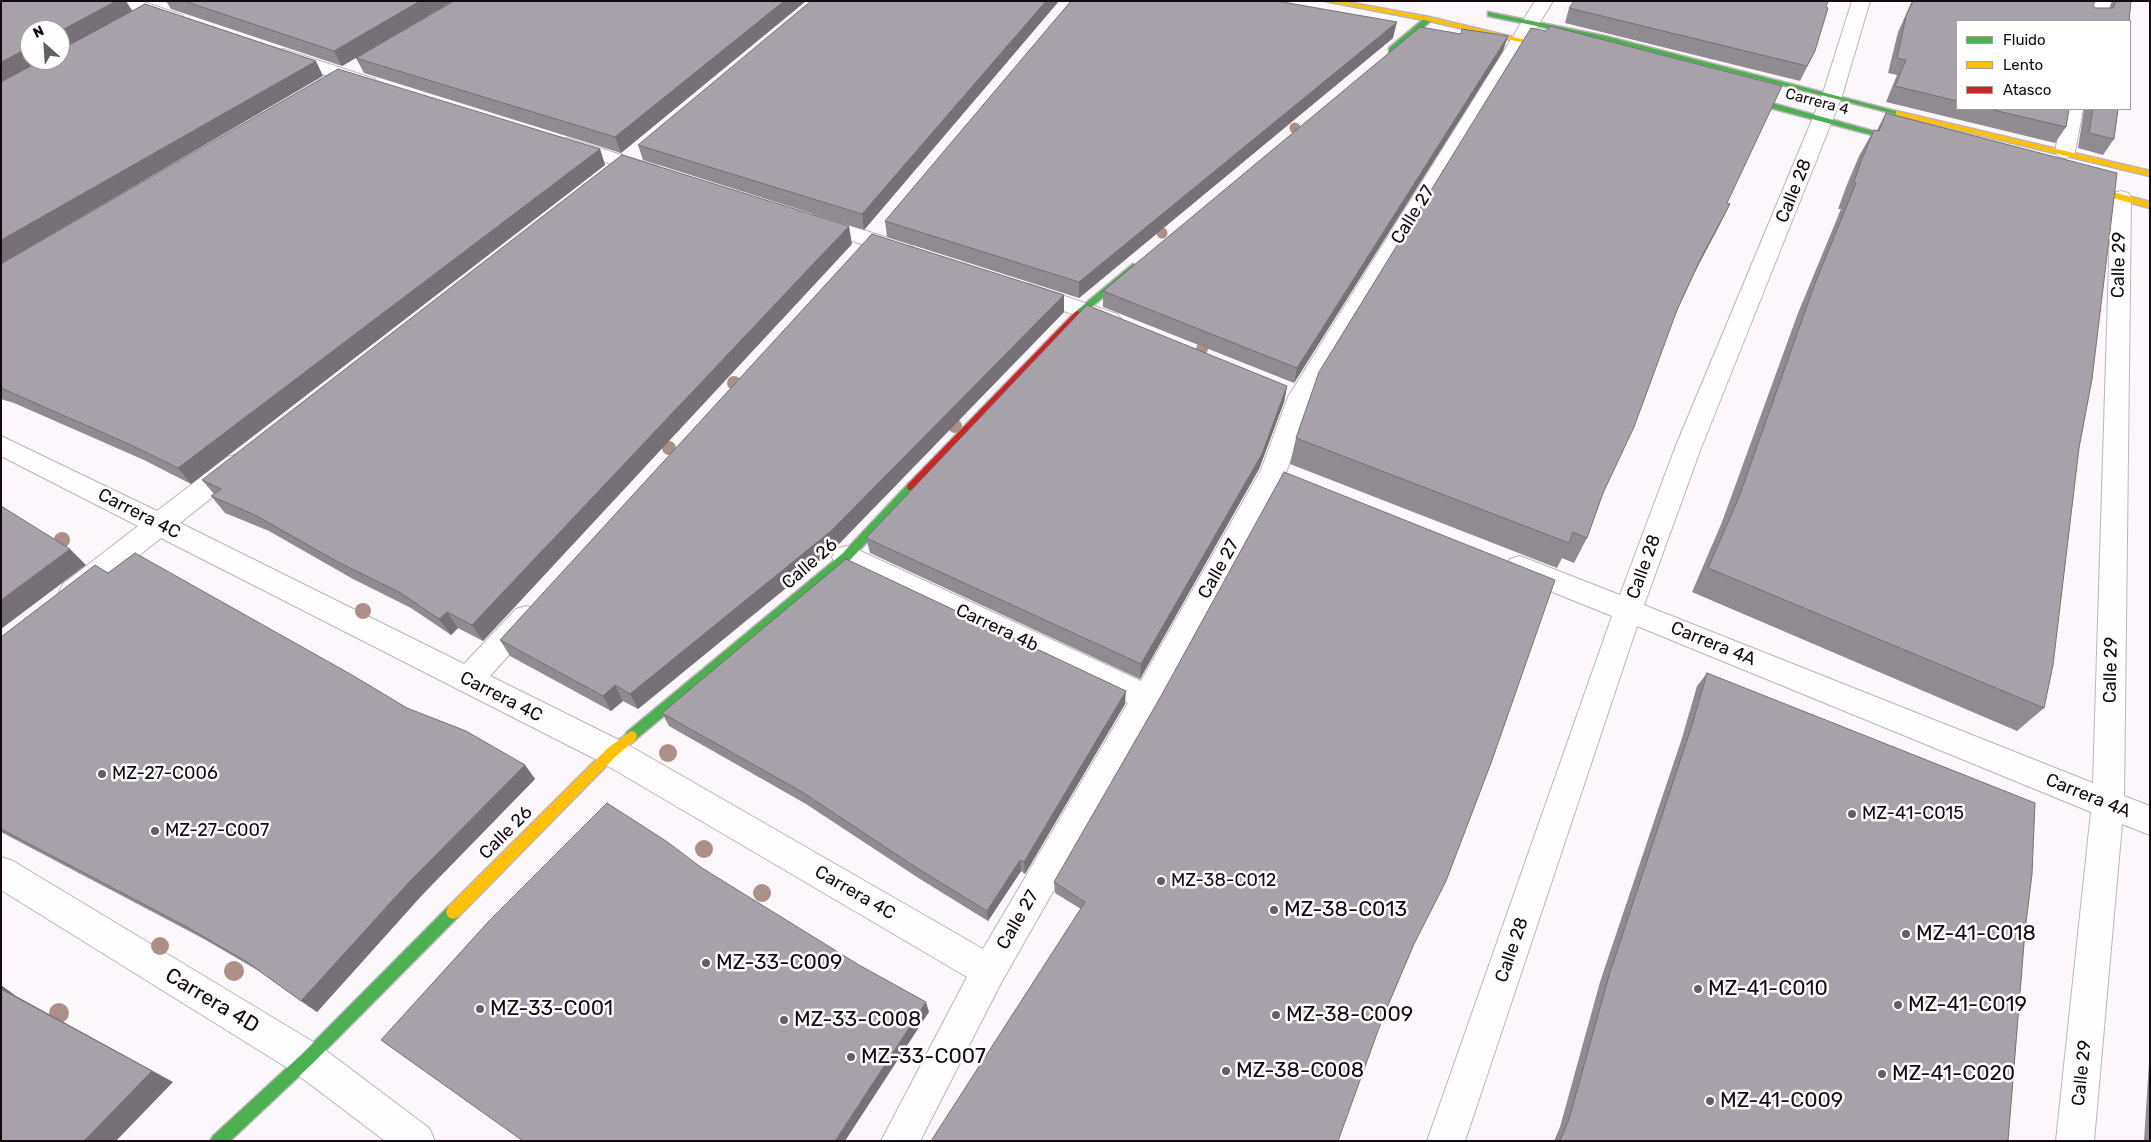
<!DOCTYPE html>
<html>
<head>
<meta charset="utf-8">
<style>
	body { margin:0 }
	#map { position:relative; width:2151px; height:1142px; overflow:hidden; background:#fcf7fa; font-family:Rubik,sans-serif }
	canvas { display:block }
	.frame { position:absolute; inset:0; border:2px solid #150911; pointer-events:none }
	.legend { position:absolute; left:1956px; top:20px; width:175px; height:90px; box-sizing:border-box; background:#fff; border:1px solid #a19da0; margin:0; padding:6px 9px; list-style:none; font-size:15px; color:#150911 }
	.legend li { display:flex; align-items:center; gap:10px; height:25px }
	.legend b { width:25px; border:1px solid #a19da0 }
	.north { position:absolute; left:20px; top:20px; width:50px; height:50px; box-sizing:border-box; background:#fff; border:1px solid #a19da0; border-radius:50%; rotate:334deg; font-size:14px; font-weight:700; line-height:20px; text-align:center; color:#150911 }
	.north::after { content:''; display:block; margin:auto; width:18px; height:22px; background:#665c63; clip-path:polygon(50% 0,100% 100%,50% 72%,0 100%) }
</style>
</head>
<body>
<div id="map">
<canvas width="2151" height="1142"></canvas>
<div class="frame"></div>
<ul class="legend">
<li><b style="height:6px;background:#4caf50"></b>Fluido</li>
<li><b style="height:6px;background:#ffc107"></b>Lento</li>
<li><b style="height:6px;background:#c62828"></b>Atasco</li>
</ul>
<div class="north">N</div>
</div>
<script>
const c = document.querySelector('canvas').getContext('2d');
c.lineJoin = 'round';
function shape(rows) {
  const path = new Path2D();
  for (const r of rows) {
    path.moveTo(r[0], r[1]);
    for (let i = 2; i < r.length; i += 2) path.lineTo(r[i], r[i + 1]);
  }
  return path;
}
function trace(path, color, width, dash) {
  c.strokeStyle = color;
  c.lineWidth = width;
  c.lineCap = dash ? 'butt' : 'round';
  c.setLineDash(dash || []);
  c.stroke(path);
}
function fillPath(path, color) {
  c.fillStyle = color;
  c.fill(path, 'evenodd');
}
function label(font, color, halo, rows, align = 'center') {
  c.font = font + ' Rubik,sans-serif';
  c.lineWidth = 5;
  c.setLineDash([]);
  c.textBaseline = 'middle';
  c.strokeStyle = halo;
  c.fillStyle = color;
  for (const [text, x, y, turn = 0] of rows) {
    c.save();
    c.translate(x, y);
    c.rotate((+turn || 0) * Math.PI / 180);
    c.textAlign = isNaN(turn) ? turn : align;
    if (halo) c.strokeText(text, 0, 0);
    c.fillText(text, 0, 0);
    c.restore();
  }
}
const street = shape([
	[114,1,141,1,182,15,185,19,182,23,176,24,170,23,117,5,114,1],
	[1535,1,1553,1,1312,397,1287,470,1158,707,1001,983,920,1141,881,1141,967,977,601,762,161,538,83,600,73,603,63,600,59,592,63,584,138,526,1,456,1,436,157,511,227,457,236,455,245,457,249,464,245,471,180,523,464,664,516,609,526,606,536,609,540,617,536,625,490,676,623,742,983,949,1128,703,836,565,832,557,836,549,846,546,856,549,1141,681,1261,470,1288,397,1535,1],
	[1852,1,1870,1,1842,96,1701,448,1644,605,2093,783,2111,197,2114,193,2121,191,2128,193,2131,197,2124,796,2150,806,2150,835,2122,824,2094,1141,2056,1141,2091,812,1637,626,1465,1141,1427,1141,1612,616,1510,575,1506,567,1510,559,1520,556,1620,595,1675,448,1822,96,1852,1],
	[2094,1,2112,1,2103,21,2085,21,2094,1],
	[283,49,375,79,377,83,375,87,368,89,276,59,274,55,276,51,283,49],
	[2063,109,2083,109,2075,152,2072,156,2065,158,2058,156,2055,152,2063,109],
	[567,138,657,166,660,170,657,174,650,176,560,148,557,144,560,140,567,138],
	[815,215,911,245,914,250,911,255,903,257,807,227,804,222,807,217,815,215],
	[1029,284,1117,314,1121,319,1117,324,1109,327,1021,296,1018,291,1021,286,1029,284],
	[1,857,13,861,320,1046,429,1128,435,1141,385,1141,294,1072,1,890,1,857]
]);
const fast = shape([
	[1488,12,1605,36,1903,113,1899,115,1605,40,1488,16,1488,12],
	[1426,17,1433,19,1395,52,1389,52,1389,48,1426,17],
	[1733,94,1739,94,1913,142,1906,144,1733,98,1733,94],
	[1133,264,1138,267,1136,269,1081,316,1075,316,1075,312,1133,264],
	[912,483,917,487,916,490,850,560,635,740,631,741,627,740,625,736,627,732,842,554,908,484,912,483],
	[453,905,458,907,460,912,458,917,312,1064,230,1141,210,1141,213,1136,302,1054,448,907,453,905]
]);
const slow = shape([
	[1325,1,1341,1,1429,17,1563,49,1559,51,1429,21,1325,1],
	[1896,111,2150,171,2150,176,1896,115,1896,111],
	[2079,183,2150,202,2150,208,2076,188,2075,186,2079,183],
	[631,731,635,732,637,736,635,740,616,756,458,917,453,919,448,917,446,912,448,907,608,748,631,731]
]);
const jam = shape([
	[1078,311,1083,314,1081,316,916,490,908,490,907,487,908,484,1075,312,1078,311]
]);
const trees = [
	[1295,128,5.5],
	[1162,233,5.5],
	[1202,349,6],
	[734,383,7],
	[955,426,7],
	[669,448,7],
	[62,540,8],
	[363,611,8],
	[668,753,9],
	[704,849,9],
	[762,893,9],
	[160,946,9],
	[234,971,10],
	[59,1013,10]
];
const wall = shape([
	[166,1,453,1,342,66,171,9],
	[454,1,806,1,621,153,364,73,356,58],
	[1059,1,864,230,643,160,638,145],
	[1912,1,2095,1,2093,5,2095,8,2110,8,2112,1,2131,1,2129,21,1957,21,1957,109,2069,109,2066,127,2055,143,1886,102,1897,75,1888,73,1898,32],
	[1826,7,1815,51,1800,81,1565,23,1569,8],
	[1393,38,1079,298,887,237,885,221],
	[1503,51,1294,383,1103,307,1103,291],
	[2084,109,2118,109,2114,139,2103,155,2078,148],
	[1886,113,2079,448,2044,708,2017,731,1692,592,1722,522,1798,313,1841,209,1838,209,1846,187,1859,156,1874,130,1877,130],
	[600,149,605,165,191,484,144,460,14,403,1,399,1,264],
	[1727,203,1730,204,1695,272,1677,310,1603,493,1587,538,1574,563,1562,558,1557,568,1290,464,1296,438],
	[852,244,483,641,458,628,451,635,411,608,353,579,269,531,225,513,211,496,214,494,202,480],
	[1064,295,1064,312,835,548,638,709,623,701,611,711,510,656,500,640],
	[1287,386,1284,402,1259,469,1140,679,870,553,866,538],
	[108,573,407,708,525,765,535,779,423,894,317,1012,259,971,204,939,1,832,1,637],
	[1707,673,2025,931,2008,1141,1554,1141,1560,1127,1600,982,1682,738,1697,686],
	[1125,704,1025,874,1021,871,988,921,920,879,806,804,669,726,662,713],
	[1054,882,1414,944,1081,909,1055,893],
	[2150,1047,2150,1141,2144,1141]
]);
const shadedWall = shape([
	[116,1,126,1,133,12,60,52,60,31],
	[420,1,453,1,342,66,334,51],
	[784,1,806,1,621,153,615,137],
	[1046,1,1059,1,864,230,862,214],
	[1397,22,1393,38,1079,298,1079,282],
	[1508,36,1503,51,1294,383,1297,368],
	[30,47,30,60,45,60,1,84,1,62],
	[316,61,323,76,1,264,1,240],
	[600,149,605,165,191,484,178,468],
	[1730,204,1717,230,1688,284,1701,258],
	[849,226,852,244,483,641,472,625],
	[1064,295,1064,312,835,548,638,709,630,694],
	[1287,386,1284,402,1259,469,1140,679,1141,664],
	[70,549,86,565,1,629,1,600],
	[447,612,458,628,451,635,439,619],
	[615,685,623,701,611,711,603,696],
	[1126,691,1125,704,1025,874,1024,862],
	[525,765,535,779,423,894,317,1012,301,1001,410,881],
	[1020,860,1021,871,988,921,987,911],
	[1,985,16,996,173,1082,116,1141,84,1141,1,989],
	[926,1002,929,1012,845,1141,835,1141]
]);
const building = shape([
	[1,1,116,1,60,31,60,30,30,30,30,47,1,62,1,1],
	[184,1,420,1,334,51,184,1],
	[454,1,784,1,615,137,356,58,454,1],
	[811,1,1046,1,862,214,638,145,811,1],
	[1071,1,1277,1,1397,22,1079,282,885,221,1071,1],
	[1574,1,1828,1,1826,7,1828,8,1815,51,1807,66,1569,8,1574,1],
	[1913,1,2095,1,2093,5,2095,8,2113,8,2116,1,2131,1,2129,21,1957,21,1957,101,1895,86,1906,60,1897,58,1906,16,1913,1],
	[145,4,316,61,1,240,1,82,42,60,60,60,60,50,145,4],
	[1550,26,1782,86,1727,203,1730,204,1701,258,1677,310,1634,427,1603,493,1587,538,1573,532,1569,543,1296,438,1319,372,1531,28,1546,31,1550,26],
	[1420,27,1461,34,1462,29,1508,36,1297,368,1103,291,1420,27],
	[338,69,600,149,178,468,131,445,1,388,1,264,338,69],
	[1989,109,2069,109,2066,127,1989,109],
	[2093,109,2118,109,2114,139,2089,133,2093,109],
	[1886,113,2117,173,2092,379,2079,448,2053,665,2044,708,1708,568,1739,497,1814,286,1856,183,1854,182,1861,161,1874,130,1879,131,1886,113],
	[622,155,849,226,472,625,447,612,439,619,399,592,340,563,255,515,211,496,221,489,202,480,622,155],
	[872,234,1064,295,831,531,630,694,615,685,603,696,500,640,872,234],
	[1087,305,1287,386,1262,454,1141,664,866,538,1087,305],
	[1284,472,1555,580,1491,763,1446,881,1414,944,1383,1017,1338,1141,931,1141,1085,902,1054,882,1161,696,1284,472],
	[1,506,70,549,1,600,1,506],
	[135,553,352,675,407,708,466,731,525,765,410,881,301,1001,247,962,187,927,1,829,1,637,95,565,108,573,135,553],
	[846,559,1126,691,1024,862,1020,860,987,911,917,868,802,792,662,713,846,559],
	[1707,673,2035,803,2032,874,2025,931,2008,1141,1560,1141,1569,1119,1610,972,1692,725,1707,673],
	[607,803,666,841,702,868,859,965,926,1002,835,1141,523,1141,381,1040,489,921,607,803],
	[1,989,152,1071,84,1141,1,1141,1,989]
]);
const markers = [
	[102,774,5,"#665c63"],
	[1852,814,5,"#665c63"],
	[155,831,5,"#665c63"],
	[1161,881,5,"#665c63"],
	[1274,910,5,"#665c63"],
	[1906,934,5,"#665c63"],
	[706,963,5,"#665c63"],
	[1698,989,5,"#665c63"],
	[1898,1005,5,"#665c63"],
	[480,1009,5,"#665c63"],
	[1276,1015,5,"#665c63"],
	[784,1020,5,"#665c63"],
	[851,1057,5,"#665c63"],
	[1226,1071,5,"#665c63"],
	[1882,1074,5,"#665c63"],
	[1710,1101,5,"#665c63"]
];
const farStreetnames = [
	["Carrera 4",1817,102,15]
];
const streetNames = [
	["Calle 28",1794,191,-68],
	["Calle 27",1413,215,-58],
	["Calle 29",2119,265,-89],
	["Carrera 4C",139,514,27],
	["Calle 26",810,564,-41],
	["Calle 28",1644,567,-70],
	["Calle 27",1219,569,-61],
	["Carrera 4b",997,628,25],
	["Carrera 4A",1713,644,22],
	["Calle 29",2111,670,-89],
	["Carrera 4C",501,697,27],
	["Carrera 4A",2088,796,22],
	["Calle 26",506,833,-45],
	["Carrera 4C",855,893,30],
	["Calle 27",1018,920,-60],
	["Calle 28",1512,950,-71],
	["Calle 29",2082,1073,-84]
];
const poiNames = [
	["MZ-27-C006",112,774],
	["MZ-41-C015",1862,814],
	["MZ-27-C007",165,831],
	["MZ-38-C012",1171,881]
];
const nearPoinames = [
	["MZ-38-C013",1284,910],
	["MZ-41-C018",1916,934],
	["MZ-33-C009",716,963],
	["MZ-41-C010",1708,989],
	["MZ-41-C019",1908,1005],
	["MZ-33-C001",490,1009],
	["MZ-38-C009",1286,1015],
	["MZ-33-C008",794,1020],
	["MZ-33-C007",861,1057],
	["MZ-38-C008",1236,1071],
	["MZ-41-C020",1892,1074],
	["MZ-41-C009",1720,1101]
];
const nearStreetnames = [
	["Carrera 4D",212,1001,31]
];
trace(street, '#bdb4ba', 2);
trace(fast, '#bdb4ba', 3);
trace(slow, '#bdb4ba', 3);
trace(jam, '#bdb4ba', 3);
fillPath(street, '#fffefe');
fillPath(fast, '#4caf50');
fillPath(slow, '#ffc107');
fillPath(jam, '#c62828');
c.fillStyle = '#ac9088';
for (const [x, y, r] of trees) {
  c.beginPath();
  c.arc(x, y, r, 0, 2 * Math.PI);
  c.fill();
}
fillPath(wall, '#908a91');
fillPath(shadedWall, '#757176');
fillPath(building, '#a7a1a9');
trace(building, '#757176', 1);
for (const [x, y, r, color] of markers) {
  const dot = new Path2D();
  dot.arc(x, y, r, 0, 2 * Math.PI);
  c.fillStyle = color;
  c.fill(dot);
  trace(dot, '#fff', 2);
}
label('15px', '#150911', '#fff', farStreetnames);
label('18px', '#150911', '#fff', streetNames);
label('18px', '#150911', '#fff', poiNames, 'left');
label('21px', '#150911', '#fff', nearPoinames, 'left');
label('21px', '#150911', '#fff', nearStreetnames);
</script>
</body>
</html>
